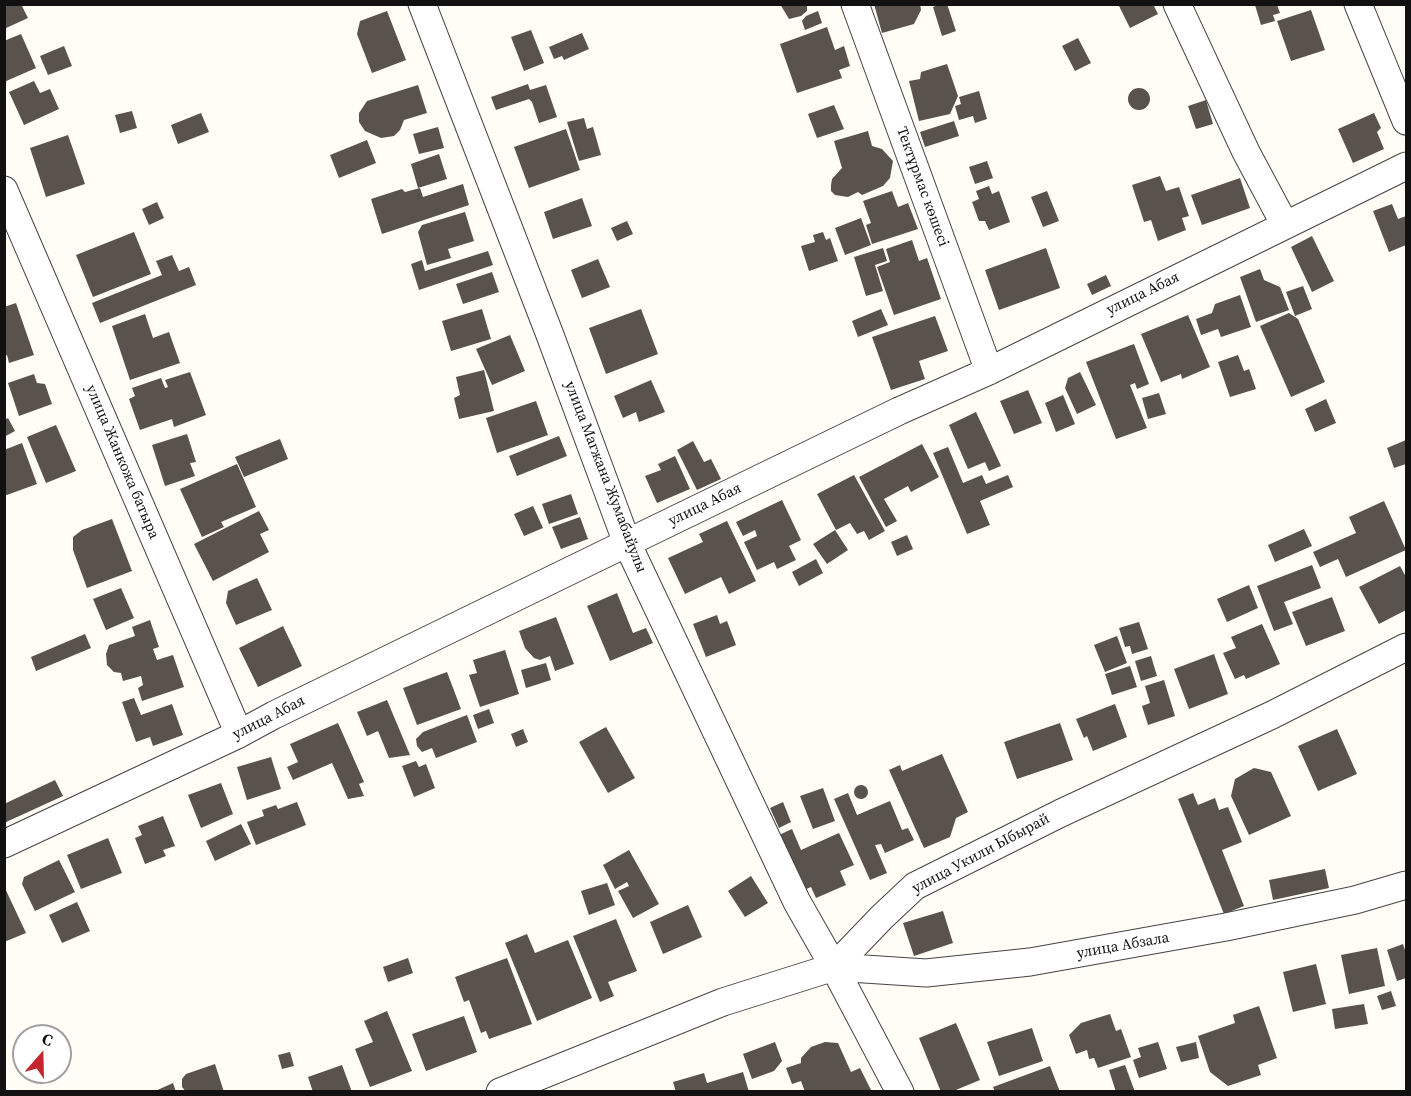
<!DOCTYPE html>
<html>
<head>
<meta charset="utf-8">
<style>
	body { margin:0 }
	#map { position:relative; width:1411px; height:1096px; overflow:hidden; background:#fffdf5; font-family:"Source Serif 4",serif }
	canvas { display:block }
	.frame { position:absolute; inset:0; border:6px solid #111; pointer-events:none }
	.north { position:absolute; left:12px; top:1024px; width:60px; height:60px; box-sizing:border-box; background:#fff; border:2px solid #a0a0a0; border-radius:50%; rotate:20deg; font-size:16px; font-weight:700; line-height:24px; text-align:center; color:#111 }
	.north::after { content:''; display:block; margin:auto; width:21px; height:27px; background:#c4262e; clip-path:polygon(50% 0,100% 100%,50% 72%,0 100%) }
</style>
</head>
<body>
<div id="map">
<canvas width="1411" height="1096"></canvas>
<div class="frame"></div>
<div class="north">С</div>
</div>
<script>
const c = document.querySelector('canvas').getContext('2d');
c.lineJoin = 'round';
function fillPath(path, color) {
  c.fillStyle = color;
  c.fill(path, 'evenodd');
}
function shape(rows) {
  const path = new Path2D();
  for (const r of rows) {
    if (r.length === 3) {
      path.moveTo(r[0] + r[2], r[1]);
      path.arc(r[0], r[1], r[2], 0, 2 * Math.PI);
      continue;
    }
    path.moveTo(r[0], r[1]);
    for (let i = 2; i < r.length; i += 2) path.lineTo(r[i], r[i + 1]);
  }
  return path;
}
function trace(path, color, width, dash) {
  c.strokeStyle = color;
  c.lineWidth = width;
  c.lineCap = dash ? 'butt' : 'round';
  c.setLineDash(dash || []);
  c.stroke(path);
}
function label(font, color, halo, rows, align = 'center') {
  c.font = font + ' "Source Serif 4",serif';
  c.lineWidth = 6;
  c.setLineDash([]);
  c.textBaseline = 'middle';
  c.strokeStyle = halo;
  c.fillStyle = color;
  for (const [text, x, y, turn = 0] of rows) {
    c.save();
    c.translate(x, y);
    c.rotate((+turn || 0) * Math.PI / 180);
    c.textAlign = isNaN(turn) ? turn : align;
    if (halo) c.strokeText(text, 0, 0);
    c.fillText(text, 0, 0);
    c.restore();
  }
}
const building = shape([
	[4,4,21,4,28,18,4,29],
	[780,4,807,4,807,11,801,16,789,19],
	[874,4,920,4,921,10,914,24,882,33],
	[941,4,947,4,956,31,942,36,933,7],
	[1118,4,1153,4,1158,14,1130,28],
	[1255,5,1277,5,1280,13,1273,15,1275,21,1261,25],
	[1311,10,1325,50,1291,61,1277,21],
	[387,11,406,60,372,73,357,34,360,21],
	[818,11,822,23,805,30,802,21,806,16],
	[827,27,835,50,844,46,850,66,839,70,842,78,797,93,780,44],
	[531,30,544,63,524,71,511,37],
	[582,33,589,49,564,60,562,56,554,59,549,47],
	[21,34,36,68,4,82,4,41],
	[1078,38,1091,63,1075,71,1062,46],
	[64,46,72,66,48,75,40,56],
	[947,64,958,96,950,114,919,121,909,81,920,79,921,72],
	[34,81,40,93,50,89,59,109,24,125,9,92],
	[528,84,530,90,546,85,557,117,539,123,532,102,529,99,496,110,491,97],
	[418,85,427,113,404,120,400,130,394,136,381,138,365,131,359,122,359,113,367,101],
	[1139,99,11],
	[979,91,987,119,975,123,973,116,959,120,955,106,961,104,959,97],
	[1206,100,1213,124,1196,129,1188,106],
	[834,105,844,129,817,138,808,114],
	[132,111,137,128,120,133,115,115],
	[201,113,209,132,178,144,171,125],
	[1374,113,1381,128,1377,132,1384,149,1353,163,1338,129],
	[584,118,587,129,593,127,601,155,579,161,567,122],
	[954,121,959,136,925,147,920,132],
	[438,127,444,148,419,154,413,134],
	[566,129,580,170,529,188,514,147],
	[868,131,872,146,882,149,893,161,890,178,883,186,862,195,858,192,848,197,835,195,831,191,831,185,832,179,842,168,834,141],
	[68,135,85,184,46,197,30,148],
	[367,140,376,163,339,178,330,155],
	[439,154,447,179,418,188,411,164],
	[987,161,993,178,975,184,969,167],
	[1160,176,1166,191,1179,187,1189,216,1182,218,1186,230,1158,241,1151,220,1144,222,1132,185],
	[1240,178,1250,208,1202,225,1191,195],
	[463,184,469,205,382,234,371,199,402,189,405,192,420,188,423,197],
	[989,186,992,194,999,191,1010,222,989,230,985,221,979,221,972,202,979,199,976,191],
	[892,191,898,207,908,203,918,229,872,244,866,225,871,223,863,201],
	[1047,191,1059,221,1043,227,1031,197],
	[582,198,592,226,553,239,544,212],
	[157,202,164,218,149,225,142,209],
	[1392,204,1398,219,1406,216,1406,245,1389,252,1373,211],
	[465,212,474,241,448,249,451,258,427,265,418,232,422,225],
	[861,218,871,245,845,255,835,228],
	[627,221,633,234,617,241,611,228],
	[134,232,151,274,93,297,76,255],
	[823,232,826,240,830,238,838,261,809,271,801,246,815,242,813,235],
	[1312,236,1334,281,1312,292,1291,247],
	[912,240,919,261,927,258,941,299,894,315,877,267,890,262,886,249],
	[883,248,887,261,875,265,883,291,866,296,854,257],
	[1046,248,1060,288,999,310,985,270],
	[488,251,493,265,419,290,411,264,422,260,425,271],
	[172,255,179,271,189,267,196,285,100,323,92,303,162,275,156,261],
	[598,259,610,287,582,298,571,270],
	[1260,269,1264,280,1280,287,1289,310,1256,322,1240,277],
	[492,272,499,292,463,304,456,284],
	[1106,275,1111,286,1092,295,1087,284],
	[1303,286,1312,309,1295,316,1286,292],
	[1240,295,1251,327,1221,337,1218,329,1201,335,1196,319,1212,313,1215,304],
	[16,303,34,355,9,363,7,355,4,356,4,307],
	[482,309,491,339,451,351,442,321],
	[641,309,658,354,606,374,589,328],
	[881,309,888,325,858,337,852,321],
	[1289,313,1298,319,1325,382,1291,397,1260,326],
	[145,314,153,338,169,332,180,363,130,380,112,326],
	[1188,315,1210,367,1182,379,1181,374,1161,382,1141,334],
	[935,316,948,351,919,361,925,379,891,390,872,337],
	[510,335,525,371,492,385,476,349],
	[1134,344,1149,384,1137,389,1135,383,1130,385,1147,428,1116,439,1086,362],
	[1238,355,1244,371,1249,369,1256,389,1230,397,1218,362],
	[484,370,494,411,459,419,454,398,460,395,456,377],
	[190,372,206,415,174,427,172,419,140,430,129,399,135,396,132,388,161,378,165,388,168,387,165,380],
	[1080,372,1096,405,1077,414,1065,388,1068,378],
	[34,374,37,383,45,384,52,404,19,416,8,383],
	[651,380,665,412,639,422,636,412,623,418,614,396],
	[1028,390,1042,423,1014,434,1000,401],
	[1159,393,1166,414,1148,419,1142,398],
	[1063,395,1075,424,1056,432,1045,403],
	[1326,399,1336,423,1315,432,1305,409],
	[536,401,548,435,497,453,486,418],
	[976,412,1001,466,989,471,985,462,968,469,949,425],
	[8,418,15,431,4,437,4,420],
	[56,425,76,471,46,483,27,437],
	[187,434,196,462,190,463,195,476,165,486,152,445],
	[559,436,567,456,517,476,509,456],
	[280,439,288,459,244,477,235,457],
	[1406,440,1406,464,1394,468,1387,448],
	[693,441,704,462,711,459,721,479,697,490,677,450],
	[22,443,37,484,4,496,4,450],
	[922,444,939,477,911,492,908,486,884,499,897,521,886,527,859,477],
	[948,447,963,483,982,475,986,484,1008,475,1013,487,980,501,990,525,967,534,933,453],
	[675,456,690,489,657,503,645,476,661,470,658,464],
	[237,464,256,507,221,522,224,527,202,537,180,489],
	[854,475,885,531,869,540,864,531,857,534,850,523,836,530,817,494],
	[571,494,578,514,549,524,542,504],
	[782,500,801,540,789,546,796,560,777,569,774,562,757,570,744,542,757,536,755,530,743,536,736,522],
	[1384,501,1406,550,1346,577,1338,559,1320,567,1313,552,1356,533,1349,517],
	[533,506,543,528,524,536,514,514],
	[259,511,269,530,260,534,269,552,213,581,194,544],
	[580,517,588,539,561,549,552,527],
	[112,519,132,571,87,588,73,550,73,537,82,530],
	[727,521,756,581,729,594,721,577,685,594,668,558,703,542,699,534],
	[1304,529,1312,546,1275,562,1268,545],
	[835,530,848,550,827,564,813,544],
	[907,535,913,549,897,556,891,542],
	[816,559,823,573,799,586,792,572],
	[1312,565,1321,588,1284,602,1293,624,1274,631,1257,586],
	[1400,566,1406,577,1406,610,1379,624,1359,587],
	[257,578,272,610,236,625,226,603,228,591],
	[1249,585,1258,608,1227,622,1217,599],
	[121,588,134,618,106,630,93,599],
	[617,593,633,633,646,628,653,643,610,661,587,606],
	[1332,597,1345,631,1306,646,1292,612],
	[717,615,720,624,727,621,736,645,706,657,693,624],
	[556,617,574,664,555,671,550,656,540,660,534,658,525,648,519,631],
	[150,620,159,647,153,649,157,660,173,655,184,687,142,701,138,688,143,685,141,676,123,681,121,673,114,672,107,665,106,654,109,645,135,636,132,627],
	[1139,622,1148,649,1132,654,1130,646,1125,647,1119,628],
	[1262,624,1280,664,1246,679,1244,675,1235,679,1223,653,1236,648,1231,637],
	[283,626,302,666,258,687,239,648],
	[85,634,91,648,36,671,31,657],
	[1117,636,1127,663,1105,672,1094,645],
	[505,650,519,694,480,707,469,675,477,673,473,660],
	[1214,654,1228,694,1189,709,1174,669],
	[1151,656,1157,676,1141,681,1135,661],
	[546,663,551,680,526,688,521,670],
	[1130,666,1137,687,1112,695,1105,674],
	[447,672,461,709,417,725,403,688],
	[1164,680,1175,716,1148,725,1142,706,1150,703,1145,686],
	[134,698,141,715,172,704,183,735,153,746,150,737,136,742,122,702],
	[387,700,410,755,389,758,378,731,367,736,357,712],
	[1115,704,1127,737,1093,751,1087,736,1084,738,1076,719],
	[489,709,494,723,478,729,473,715],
	[467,715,477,742,436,758,432,748,422,752,417,746,416,739,423,732],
	[338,723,364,782,359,784,364,796,348,799,332,763,293,780,287,767,298,762,290,744],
	[1060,723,1073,760,1017,779,1004,742],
	[606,727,635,778,608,793,579,742],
	[523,729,528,742,516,747,511,734],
	[1337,729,1357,774,1318,791,1298,746],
	[942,754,968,812,956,818,950,837,924,848,889,770,900,765,902,771],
	[271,757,281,789,247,800,237,767],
	[416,761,419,767,426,764,435,788,414,797,402,766],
	[1254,768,1271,772,1291,816,1249,835,1231,796,1235,779],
	[55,780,63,796,4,823,4,804],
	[221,783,233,814,201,828,188,795],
	[861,792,7],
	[823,788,835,821,813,829,800,796],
	[848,793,857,815,890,801,902,830,908,828,914,840,885,853,881,844,875,845,887,873,870,880,834,799],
	[1193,793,1198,805,1215,798,1219,810,1228,807,1242,842,1222,850,1244,906,1224,914,1178,799],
	[297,802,306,825,256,845,247,822,264,816,262,810,276,805,278,809],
	[783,802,791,822,779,828,770,808],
	[163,816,175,846,163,850,166,856,145,864,135,838,142,835,138,826],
	[241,824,251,844,215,861,206,841],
	[792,829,801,850,839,833,854,865,840,871,846,885,816,898,811,887,804,890,779,835],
	[108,838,122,873,81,889,67,855],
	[629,850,659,904,633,918,618,891,629,886,627,882,615,889,603,865],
	[59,860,75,892,35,911,22,884,24,877],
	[1325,869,1329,888,1273,900,1269,880],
	[751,876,768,903,745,917,728,891],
	[607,883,615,905,589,915,581,891],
	[4,886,26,933,4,942],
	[77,902,90,931,62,943,49,915],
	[688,905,702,937,663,954,650,922],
	[943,911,953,943,914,956,903,923],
	[616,919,637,971,608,982,614,996,600,1002,573,936],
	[527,934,535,953,568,940,592,998,537,1021,505,943],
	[1403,944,1406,953,1406,978,1397,981,1387,950],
	[1377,948,1385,986,1349,994,1341,955],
	[408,958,413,973,388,982,383,967],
	[507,958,532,1024,489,1039,486,1031,481,1033,469,1000,464,1002,455,977],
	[1316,964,1326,1004,1293,1012,1283,972],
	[1391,991,1396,1006,1382,1010,1377,996],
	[1364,1004,1368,1024,1335,1029,1332,1009],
	[1259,1006,1277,1058,1258,1065,1261,1075,1228,1086,1210,1072,1198,1036,1235,1023,1233,1015],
	[387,1011,412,1071,370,1087,355,1049,373,1042,364,1021],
	[1110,1014,1116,1031,1121,1029,1131,1057,1098,1068,1094,1058,1089,1059,1087,1050,1076,1054,1069,1035,1081,1023],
	[464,1016,477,1052,426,1071,412,1034],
	[956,1023,980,1080,951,1092,941,1092,919,1038],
	[1032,1028,1043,1061,999,1076,987,1042],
	[775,1042,782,1061,774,1071,752,1079,743,1054],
	[825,1042,838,1043,851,1072,860,1068,872,1092,805,1092,801,1081,792,1084,786,1068,801,1063,801,1058,811,1047],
	[1158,1042,1167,1069,1139,1078,1133,1060,1141,1057,1138,1048],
	[1196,1042,1199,1058,1181,1062,1176,1047],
	[290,1052,294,1066,282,1069,278,1055],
	[215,1064,224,1092,186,1092,182,1087,182,1079,186,1074],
	[342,1065,352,1092,313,1092,308,1077],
	[1125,1065,1135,1092,1116,1092,1109,1070],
	[1050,1066,1060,1092,995,1092,993,1087],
	[743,1072,749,1092,676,1092,673,1082,704,1073,707,1083],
	[173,1083,176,1092,153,1092]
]);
const street = shape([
	[422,4,550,335,627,543,797,902,834,967,900,1092],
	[855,4,989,371],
	[1177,4,1246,152,1285,225],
	[1358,4,1406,121],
	[4,190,239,734],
	[4,844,239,734,274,715,627,543,899,411,989,371,1406,166],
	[834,967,926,973,1030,962,1226,927,1355,900,1406,885],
	[500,1092,723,1002,834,967,882,917,915,886,1061,813,1272,715,1406,647]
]);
const streetNames = [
	["Тектұрмас көшесі",922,187,70],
	["улица Абая",1143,294,-26],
	["улица Жанкожа батыра",122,462,67],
	["улица Магжана Жумабайулы",605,477,69],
	["улица Абая",705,505,-26],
	["улица Абая",269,718,-27],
	["улица Укили Ыбырай",981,854,-28],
	["улица Абзала",1123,946,-10]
];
fillPath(building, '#5a524d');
trace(street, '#444', 29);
trace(street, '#fff', 27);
label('15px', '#111', '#fff', streetNames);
</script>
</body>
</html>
